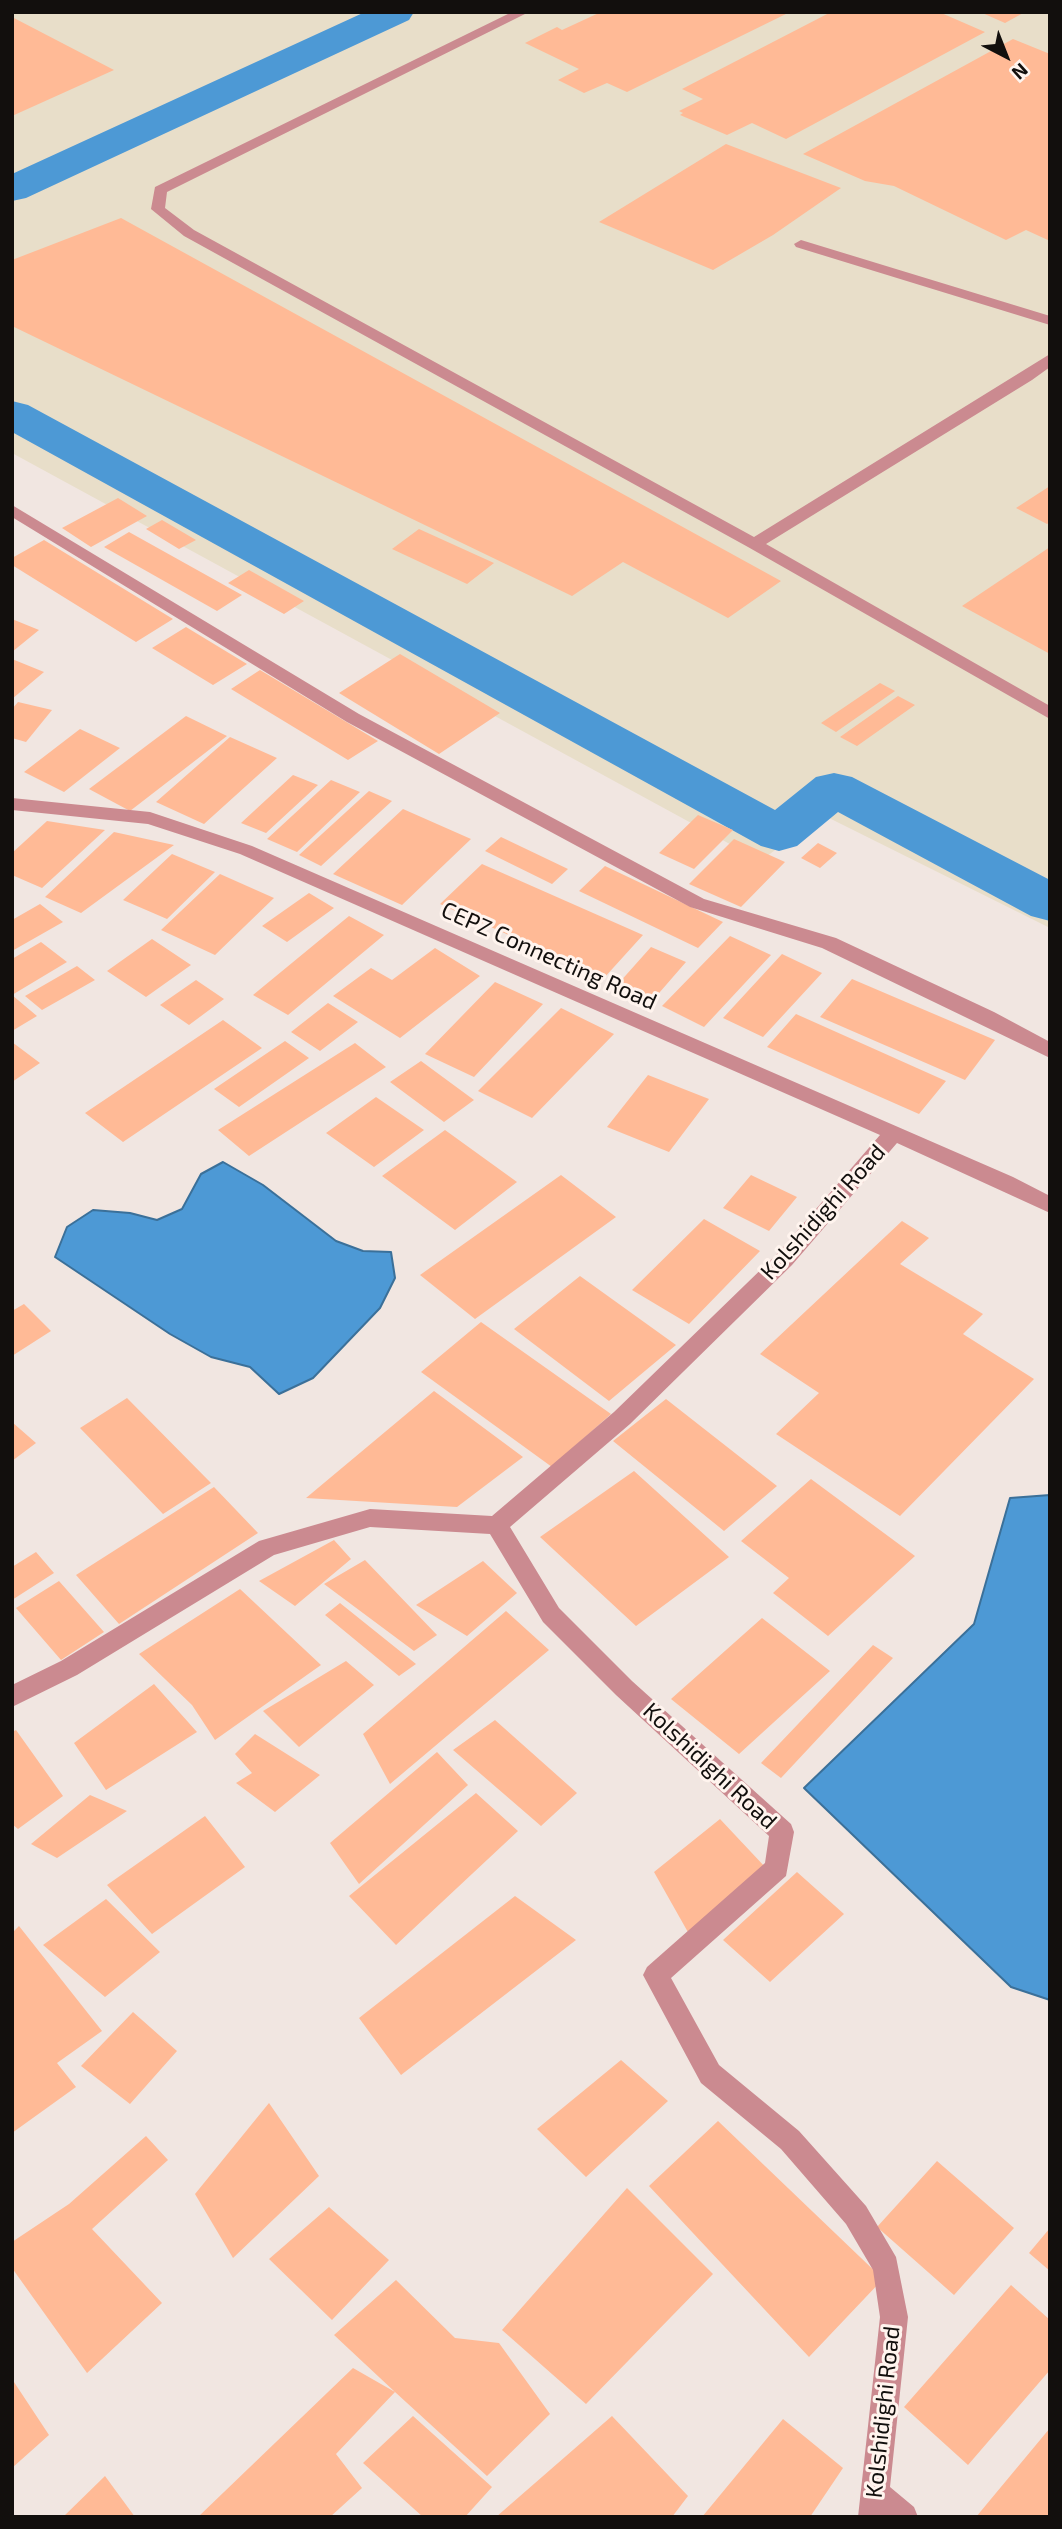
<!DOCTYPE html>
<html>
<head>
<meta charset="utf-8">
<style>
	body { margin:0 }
	#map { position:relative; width:1062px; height:2529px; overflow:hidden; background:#f1e6e1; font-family:"Exo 2",sans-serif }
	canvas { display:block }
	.frame { position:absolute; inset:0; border:14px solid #120f0d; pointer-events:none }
	.north { position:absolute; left:971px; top:21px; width:70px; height:70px; -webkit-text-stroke:5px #fff4ee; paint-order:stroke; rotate:138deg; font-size:19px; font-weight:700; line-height:28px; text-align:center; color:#120f0d }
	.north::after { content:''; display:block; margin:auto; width:24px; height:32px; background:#120f0d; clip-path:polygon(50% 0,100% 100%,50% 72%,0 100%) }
</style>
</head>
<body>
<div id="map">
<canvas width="1062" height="2529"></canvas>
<div class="frame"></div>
<div class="north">N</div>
</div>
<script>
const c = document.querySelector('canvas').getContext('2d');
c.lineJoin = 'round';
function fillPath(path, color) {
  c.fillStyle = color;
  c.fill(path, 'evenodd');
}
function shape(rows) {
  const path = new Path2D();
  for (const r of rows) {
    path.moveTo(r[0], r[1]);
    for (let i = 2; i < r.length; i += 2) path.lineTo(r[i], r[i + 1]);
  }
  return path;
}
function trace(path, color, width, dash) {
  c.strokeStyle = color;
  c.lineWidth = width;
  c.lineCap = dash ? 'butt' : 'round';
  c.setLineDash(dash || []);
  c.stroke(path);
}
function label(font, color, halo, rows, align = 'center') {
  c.font = font + ' "Exo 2",sans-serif';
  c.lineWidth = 6;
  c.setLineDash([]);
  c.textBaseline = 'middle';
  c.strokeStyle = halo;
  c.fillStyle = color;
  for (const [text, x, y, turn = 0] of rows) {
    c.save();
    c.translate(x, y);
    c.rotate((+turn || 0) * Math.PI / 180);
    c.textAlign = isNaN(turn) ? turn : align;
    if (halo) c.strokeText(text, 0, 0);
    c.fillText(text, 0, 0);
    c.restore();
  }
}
const industrial = shape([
	[12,12,1050,12,1050,928,821,814,761,861,12,453]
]);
const water = shape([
	[223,1162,263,1185,336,1241,363,1251,391,1252,395,1278,380,1308,313,1378,279,1394,250,1367,211,1357,170,1334,55,1257,67,1227,93,1210,130,1213,157,1220,182,1209,201,1174,223,1162],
	[1050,1495,1050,2000,1011,1987,804,1788,974,1624,1010,1498,1050,1495]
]);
const canal = shape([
	[365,12,414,12,409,20,26,198,12,201,12,174,365,12],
	[12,401,28,405,775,810,816,777,834,773,852,777,1050,880,1050,921,1031,916,838,812,797,846,779,851,761,846,12,432,12,401]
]);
const building = shape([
	[601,12,790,12,627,92,607,83,584,93,558,80,579,69,525,43,557,27,562,30],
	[831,12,939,12,985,32,786,139,752,123,727,135,680,115,683,113,679,111,703,99,682,89],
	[980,12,1025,12,1005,23],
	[12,17,114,70,12,116],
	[1013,39,1050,54,1050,241,1026,230,1006,240,894,186,865,181,803,154],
	[726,144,841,188,773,235,713,270,599,222],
	[121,218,781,581,728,618,623,562,572,596,12,326,12,260],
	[1050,486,1050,522,1047,524,1016,508],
	[118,498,147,516,91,547,62,528],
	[162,520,196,540,179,549,146,529],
	[419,529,494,563,467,584,392,549],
	[129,532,242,595,217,611,104,547],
	[44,540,173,619,136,642,12,565,12,558],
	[1050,547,1050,654,962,606],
	[249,570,304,601,284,614,228,583],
	[12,619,39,630,12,652],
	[186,627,247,664,213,685,152,648],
	[400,654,500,713,439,754,339,693],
	[12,659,44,672,12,699],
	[260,670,378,741,348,760,231,689],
	[880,683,895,691,836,732,821,723],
	[898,696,915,705,857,746,840,737],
	[18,702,52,710,26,742,12,738,12,709],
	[186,716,227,736,130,811,89,789],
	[80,729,120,748,64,792,24,772],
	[230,737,277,758,204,824,156,802],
	[293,775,318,785,266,833,241,823],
	[331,780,360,792,297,852,267,839],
	[369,791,392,801,321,866,299,855],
	[403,809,471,839,402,905,333,874],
	[698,815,733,830,694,869,659,853],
	[47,821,105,830,42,888,12,875,12,853],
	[114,832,174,845,81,913,45,897],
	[501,837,568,869,552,884,485,851],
	[734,839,785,862,741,907,689,884],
	[818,843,837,853,820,868,801,858],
	[172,854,215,872,167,919,123,900],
	[482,864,643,935,604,978,440,904],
	[605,866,723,922,698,948,579,891],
	[220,874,274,898,215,955,161,930],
	[309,893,334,908,287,942,262,926],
	[40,904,63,922,12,951,12,920],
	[349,916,384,935,288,1015,253,995],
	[730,936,771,955,704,1027,662,1006],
	[152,939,191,965,146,997,107,971],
	[41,942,67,962,12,995,12,959],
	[651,947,686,962,653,1000,618,984],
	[435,948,480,976,400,1038,333,996,371,968,392,980],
	[782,954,822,973,763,1037,723,1018],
	[77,966,95,980,42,1010,25,996],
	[852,979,995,1040,965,1080,820,1017],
	[196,980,224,999,189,1025,160,1005],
	[495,982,543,1004,474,1077,425,1054],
	[12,995,37,1016,12,1031],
	[328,1003,358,1022,320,1051,291,1032],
	[561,1008,614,1034,532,1118,478,1091],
	[796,1014,946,1081,919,1114,767,1047],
	[223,1020,262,1048,123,1142,85,1113],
	[285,1041,309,1058,239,1107,214,1089],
	[12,1042,40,1063,12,1082],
	[355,1043,386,1067,249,1156,218,1130],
	[421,1061,474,1100,444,1122,390,1082],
	[648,1075,709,1099,669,1152,607,1127],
	[376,1097,424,1130,374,1167,326,1133],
	[445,1130,517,1182,455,1230,382,1176],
	[561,1175,616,1217,475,1319,420,1275],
	[751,1175,797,1197,769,1231,723,1208],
	[704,1219,760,1251,689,1324,632,1290],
	[902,1221,929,1238,900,1264,983,1314,963,1334,1034,1379,900,1516,776,1434,819,1393,760,1354],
	[580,1276,676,1345,609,1401,514,1329],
	[24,1304,51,1331,12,1356,12,1311],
	[481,1322,611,1414,552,1467,421,1372],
	[434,1391,523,1457,457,1507,306,1498],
	[127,1398,211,1483,163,1514,80,1428],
	[666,1399,777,1486,724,1531,613,1441],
	[12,1422,36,1443,12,1461],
	[634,1471,729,1557,636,1626,540,1537],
	[811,1479,915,1556,828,1636,773,1593,789,1578,741,1541],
	[214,1487,258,1533,119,1624,76,1575],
	[334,1540,351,1559,295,1606,259,1581],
	[36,1552,54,1573,12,1600,12,1567],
	[365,1560,437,1635,414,1651,324,1584],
	[483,1561,517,1593,467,1636,416,1605],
	[59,1581,104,1632,61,1660,16,1608],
	[240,1589,321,1665,215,1740,192,1705,139,1654],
	[340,1603,416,1664,399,1676,325,1615],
	[506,1611,549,1650,390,1784,363,1734],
	[762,1618,830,1671,739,1754,671,1699],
	[873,1645,893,1658,781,1778,761,1763],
	[346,1661,374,1685,299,1747,263,1711],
	[154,1684,197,1732,106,1790,74,1743],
	[495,1720,577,1793,541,1826,453,1750],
	[16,1730,63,1796,18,1829,12,1824,12,1732],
	[255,1734,320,1775,275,1812,236,1783,252,1773,235,1754],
	[437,1752,468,1785,359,1884,330,1843],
	[476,1793,518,1831,396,1945,349,1896],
	[90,1795,127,1811,57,1858,31,1844],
	[205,1816,245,1867,152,1934,107,1885],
	[720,1819,766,1868,689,1934,654,1872],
	[797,1872,844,1914,770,1982,723,1940],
	[515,1896,576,1940,401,2075,359,2018],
	[106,1899,160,1952,105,1997,43,1945],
	[19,1926,102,2031,57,2063,76,2087,12,2133,12,1933],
	[133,2012,177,2051,130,2104,81,2066],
	[621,2060,668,2101,586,2177,537,2129],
	[269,2103,319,2176,233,2258,195,2194],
	[718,2121,883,2279,809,2357,649,2186],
	[146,2136,168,2160,92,2229,162,2303,87,2373,12,2268,12,2242,69,2204],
	[937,2161,1014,2228,954,2295,877,2227],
	[627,2188,713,2274,586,2404,502,2330],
	[329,2207,389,2260,332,2320,269,2259],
	[1050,2228,1050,2271,1029,2253],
	[396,2280,455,2338,499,2343,550,2414,487,2476,395,2392,336,2454,362,2488,330,2517,198,2517,353,2368,395,2392,334,2335],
	[1011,2285,1050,2320,1050,2370,968,2465,904,2407],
	[12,2379,49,2435,12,2468],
	[413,2416,492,2487,465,2517,423,2517,363,2463],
	[612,2416,688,2496,672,2517,496,2517],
	[783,2419,843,2468,810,2517,702,2517],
	[1050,2428,1050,2517,976,2517],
	[105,2476,135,2517,63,2517]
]);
const lane = shape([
	[512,12,529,12,167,192,165,208,194,230,754,537,1050,354,1050,367,1032,380,766,544,1050,706,1050,719,748,547,184,236,151,209,155,187,512,12],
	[801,240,1050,316,1050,325,796,247,794,244,801,240]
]);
const street = shape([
	[12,505,359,714,704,899,836,938,994,1012,1050,1042,1050,1058,822,948,690,907,347,722,12,517,12,505],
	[12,798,150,812,252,846,1013,1177,1050,1196,1050,1213,897,1143,792,1265,630,1424,510,1527,559,1608,632,1681,791,1824,794,1832,786,1876,671,1978,719,2065,799,2131,866,2206,896,2257,908,2317,890,2487,914,2507,918,2517,858,2517,880,2317,873,2270,846,2224,781,2149,701,2083,643,1975,647,1967,765,1863,769,1836,616,1695,543,1622,490,1534,370,1527,274,1555,77,1675,12,1707,12,1685,61,1661,259,1541,370,1509,492,1516,614,1412,778,1253,880,1135,240,854,148,824,12,810,12,798]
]);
const streetNames = [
	["CEPZ Connecting Road",549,956,24],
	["Kolshidighi Road",823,1212,-48],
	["Kolshidighi Road",710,1766,43],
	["Kolshidighi Road",883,2412,-84]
];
fillPath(industrial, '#e8dec9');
fillPath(water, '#4d99d5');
trace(water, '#3b7099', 2);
fillPath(canal, '#4d99d5');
fillPath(building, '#ffba96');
fillPath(lane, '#cb8a90');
fillPath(street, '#cb8a90');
label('23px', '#120f0d', '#fff4ee', streetNames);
</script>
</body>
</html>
